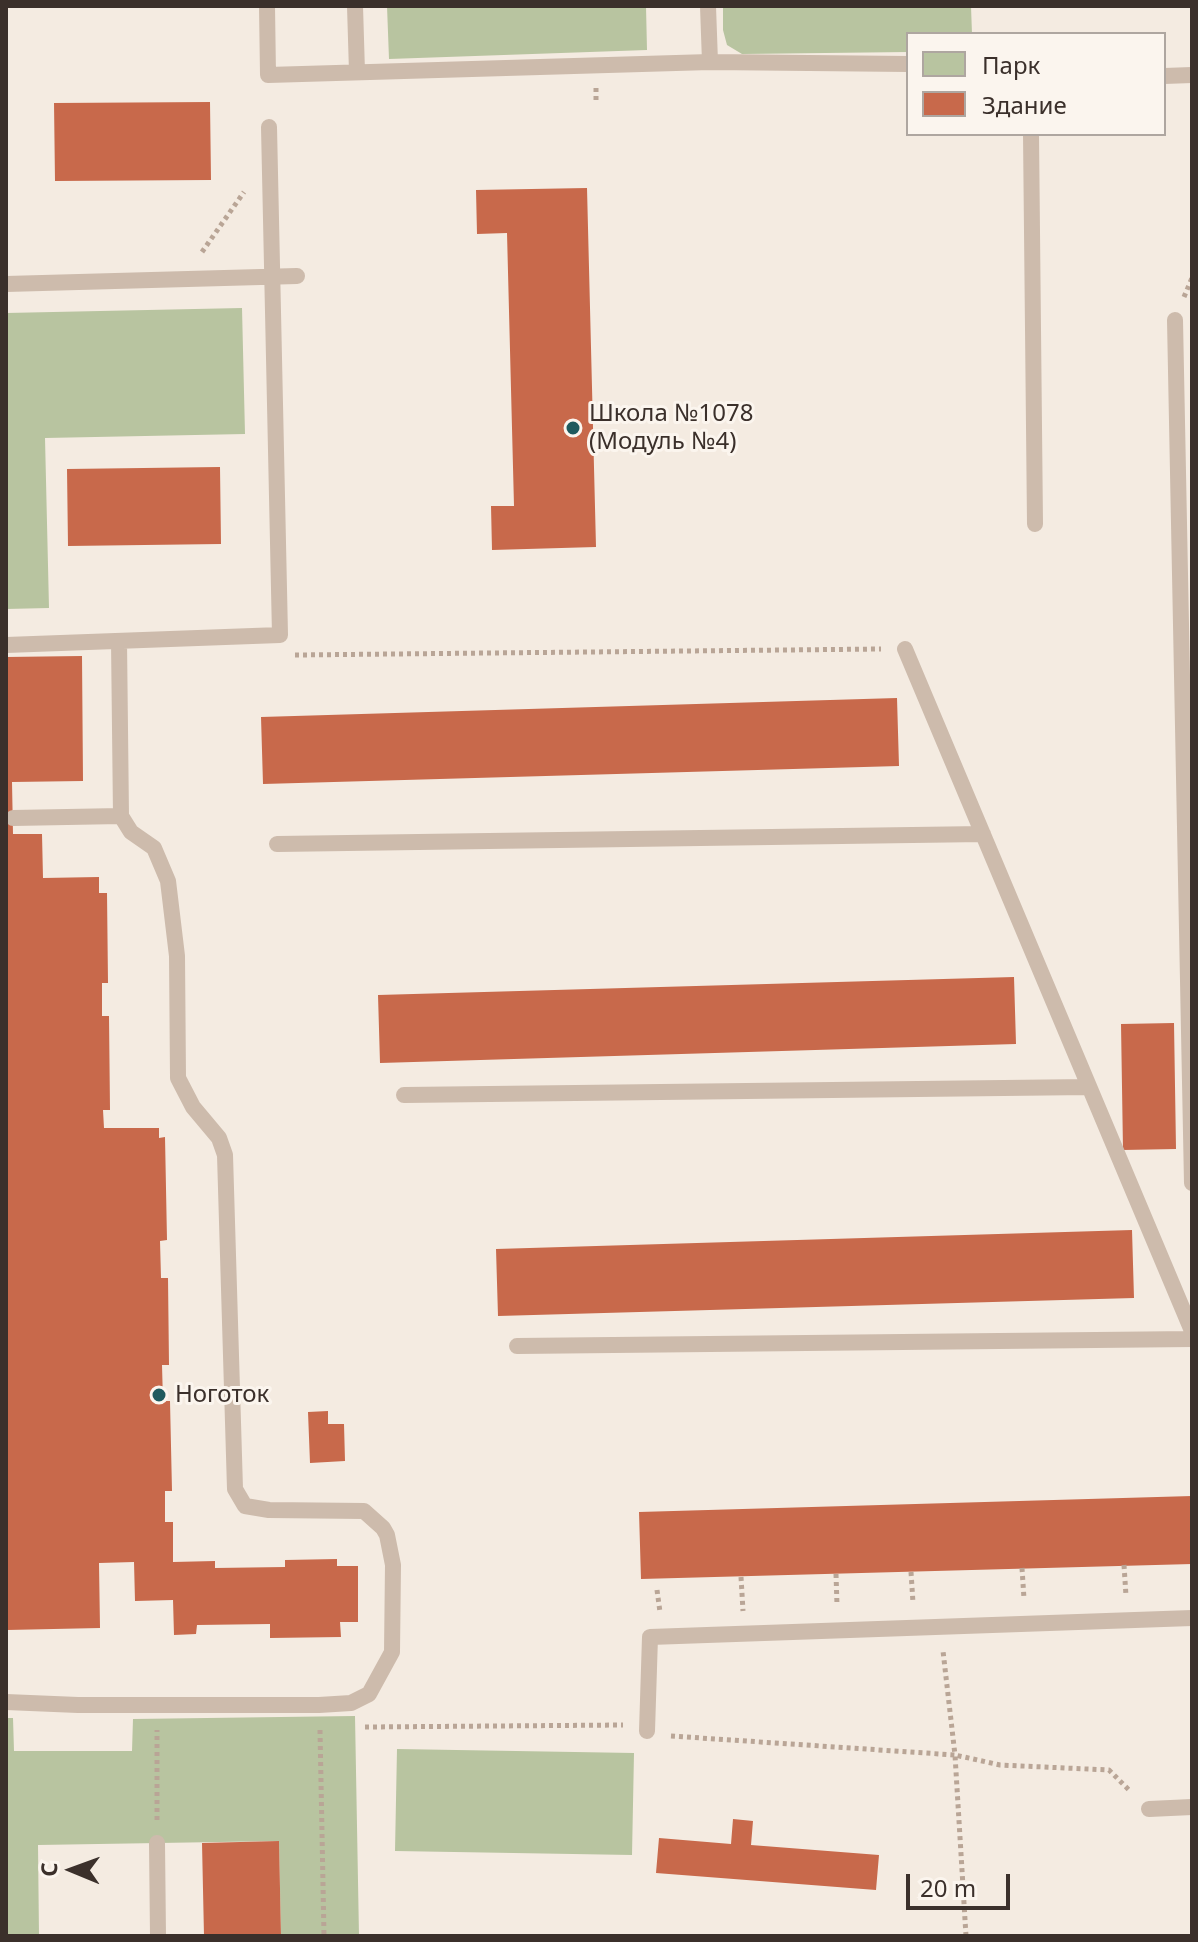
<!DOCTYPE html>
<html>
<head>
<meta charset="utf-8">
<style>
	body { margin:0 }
	#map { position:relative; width:1198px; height:1942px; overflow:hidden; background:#f4ebe1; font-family:"Noto Sans",sans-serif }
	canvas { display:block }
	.frame { position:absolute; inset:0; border:8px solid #3b302b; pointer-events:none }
	.legend { position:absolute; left:906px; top:32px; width:260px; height:104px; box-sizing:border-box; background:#fbf5ee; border:2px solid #aea6a0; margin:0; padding:10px 14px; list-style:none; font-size:24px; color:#3b302b }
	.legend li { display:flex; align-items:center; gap:16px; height:40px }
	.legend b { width:40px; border:2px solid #aea6a0 }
	.north { position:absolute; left:32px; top:1830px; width:80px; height:80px; -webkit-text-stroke:6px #fbf5ee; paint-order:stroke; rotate:271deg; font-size:22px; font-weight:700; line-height:32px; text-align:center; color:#3b302b }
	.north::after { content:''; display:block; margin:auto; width:28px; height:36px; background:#3b302b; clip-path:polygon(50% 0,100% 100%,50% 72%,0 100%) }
	.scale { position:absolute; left:906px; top:1874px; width:104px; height:36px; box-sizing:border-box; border:4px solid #3b302b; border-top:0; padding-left:10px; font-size:24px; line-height:28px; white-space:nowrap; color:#3b302b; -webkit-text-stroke:6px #fbf5ee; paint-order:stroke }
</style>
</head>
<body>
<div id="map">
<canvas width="1198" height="1942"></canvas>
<div class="frame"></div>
<ul class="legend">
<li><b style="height:22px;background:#b8c4a0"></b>Парк</li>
<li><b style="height:22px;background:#c8694b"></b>Здание</li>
</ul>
<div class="north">С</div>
<div class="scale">20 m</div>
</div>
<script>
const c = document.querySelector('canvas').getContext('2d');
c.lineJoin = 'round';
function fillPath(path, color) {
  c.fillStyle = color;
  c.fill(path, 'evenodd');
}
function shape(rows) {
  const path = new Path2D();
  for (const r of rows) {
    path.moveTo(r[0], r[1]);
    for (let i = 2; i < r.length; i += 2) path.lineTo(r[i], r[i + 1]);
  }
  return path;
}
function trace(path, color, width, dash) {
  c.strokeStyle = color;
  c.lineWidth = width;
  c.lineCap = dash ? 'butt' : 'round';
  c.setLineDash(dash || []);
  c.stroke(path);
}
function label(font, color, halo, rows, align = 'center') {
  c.font = font + ' "Noto Sans",sans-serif';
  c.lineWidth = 6;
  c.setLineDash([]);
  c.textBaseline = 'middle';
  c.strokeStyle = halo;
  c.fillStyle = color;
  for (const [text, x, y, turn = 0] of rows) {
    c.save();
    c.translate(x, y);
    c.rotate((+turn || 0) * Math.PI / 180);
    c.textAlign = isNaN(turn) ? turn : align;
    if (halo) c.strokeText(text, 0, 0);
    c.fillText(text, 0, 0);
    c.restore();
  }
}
const green = shape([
	[387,6,646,6,647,50,389,59],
	[723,6,971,6,972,34,908,34,908,52,742,54,727,45,723,30],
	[242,308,245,434,45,438,49,608,6,609,6,313],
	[355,1716,359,1936,281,1936,279,1841,38,1845,39,1936,6,1936,6,1718,13,1718,14,1751,132,1751,133,1719],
	[397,1749,634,1753,632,1855,395,1851]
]);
const building = shape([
	[210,102,211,180,55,181,54,103],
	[587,188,596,547,492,550,491,506,514,506,507,233,477,234,476,190],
	[220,467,221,544,68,546,67,469],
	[82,656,83,781,12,782,13,834,42,834,43,878,99,877,99,893,107,893,108,983,102,983,102,1016,109,1016,110,1110,103,1110,104,1128,159,1128,159,1138,165,1137,167,1240,160,1241,161,1278,168,1278,169,1365,162,1365,163,1401,170,1401,172,1491,165,1491,165,1522,173,1522,173,1562,215,1561,215,1568,285,1567,285,1560,337,1559,337,1566,358,1566,358,1622,340,1622,341,1637,270,1638,270,1624,197,1625,196,1634,174,1635,173,1600,135,1601,134,1562,99,1563,100,1628,7,1630,6,657],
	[897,698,899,766,263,784,261,717],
	[1014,977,1016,1044,380,1063,378,995],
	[1174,1023,1176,1149,1123,1150,1121,1024],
	[1132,1230,1134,1298,498,1316,496,1249],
	[328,1411,328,1424,344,1424,345,1461,310,1463,308,1412],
	[1192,1496,1192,1564,641,1579,639,1512],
	[733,1819,753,1821,751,1845,879,1855,876,1890,656,1873,659,1838,731,1844],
	[279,1841,281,1936,204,1936,202,1843]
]);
const path = shape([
	[596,88,596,103],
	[202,252,244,192],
	[1184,297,1192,278],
	[295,655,881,649],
	[1124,1565,1126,1596],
	[1022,1568,1024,1599],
	[911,1572,913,1603],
	[836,1574,837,1605],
	[741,1577,743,1611],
	[657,1590,660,1612],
	[365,1727,623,1725],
	[320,1730,324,1936],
	[671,1736,955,1755,943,1651],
	[157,1820,157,1730],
	[966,1936,955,1755,1000,1765,1109,1770,1131,1792]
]);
const lane = shape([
	[267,6,268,75,710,62,908,64],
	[355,6,357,72],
	[708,6,710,62],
	[1164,76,1192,75],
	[1031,134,1035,524],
	[6,284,297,276],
	[1175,320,1192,1183],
	[6,645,280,635,269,127],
	[905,649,1192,1331],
	[13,818,121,816],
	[277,844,983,834],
	[404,1095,1089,1087],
	[517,1346,1192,1339],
	[6,1702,78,1705,319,1705,351,1703,369,1694,392,1652,393,1565,387,1535,383,1528,364,1511,269,1510,245,1506,235,1489,225,1155,219,1138,193,1107,178,1078,177,956,168,881,154,848,131,832,121,816,119,641],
	[647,1731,650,1637,1192,1618],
	[1149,1809,1192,1807],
	[157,1843,158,1936]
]);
const markers = [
	[573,428,8,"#1f5a5e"],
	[159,1395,8,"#1f5a5e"]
];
const poiNames = [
	["Школа №1078",589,414],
	["(Модуль №4)",589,442],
	["Ноготок",175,1395]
];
fillPath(green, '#b8c4a0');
fillPath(building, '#c8694b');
trace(path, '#b9a596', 5, [4, 4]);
trace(lane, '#cdbbac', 16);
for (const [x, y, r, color] of markers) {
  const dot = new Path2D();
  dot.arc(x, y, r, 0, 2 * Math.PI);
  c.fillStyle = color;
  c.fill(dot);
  trace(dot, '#fbf5ee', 3);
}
label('24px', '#3b302b', '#fbf5ee', poiNames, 'left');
</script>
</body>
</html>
